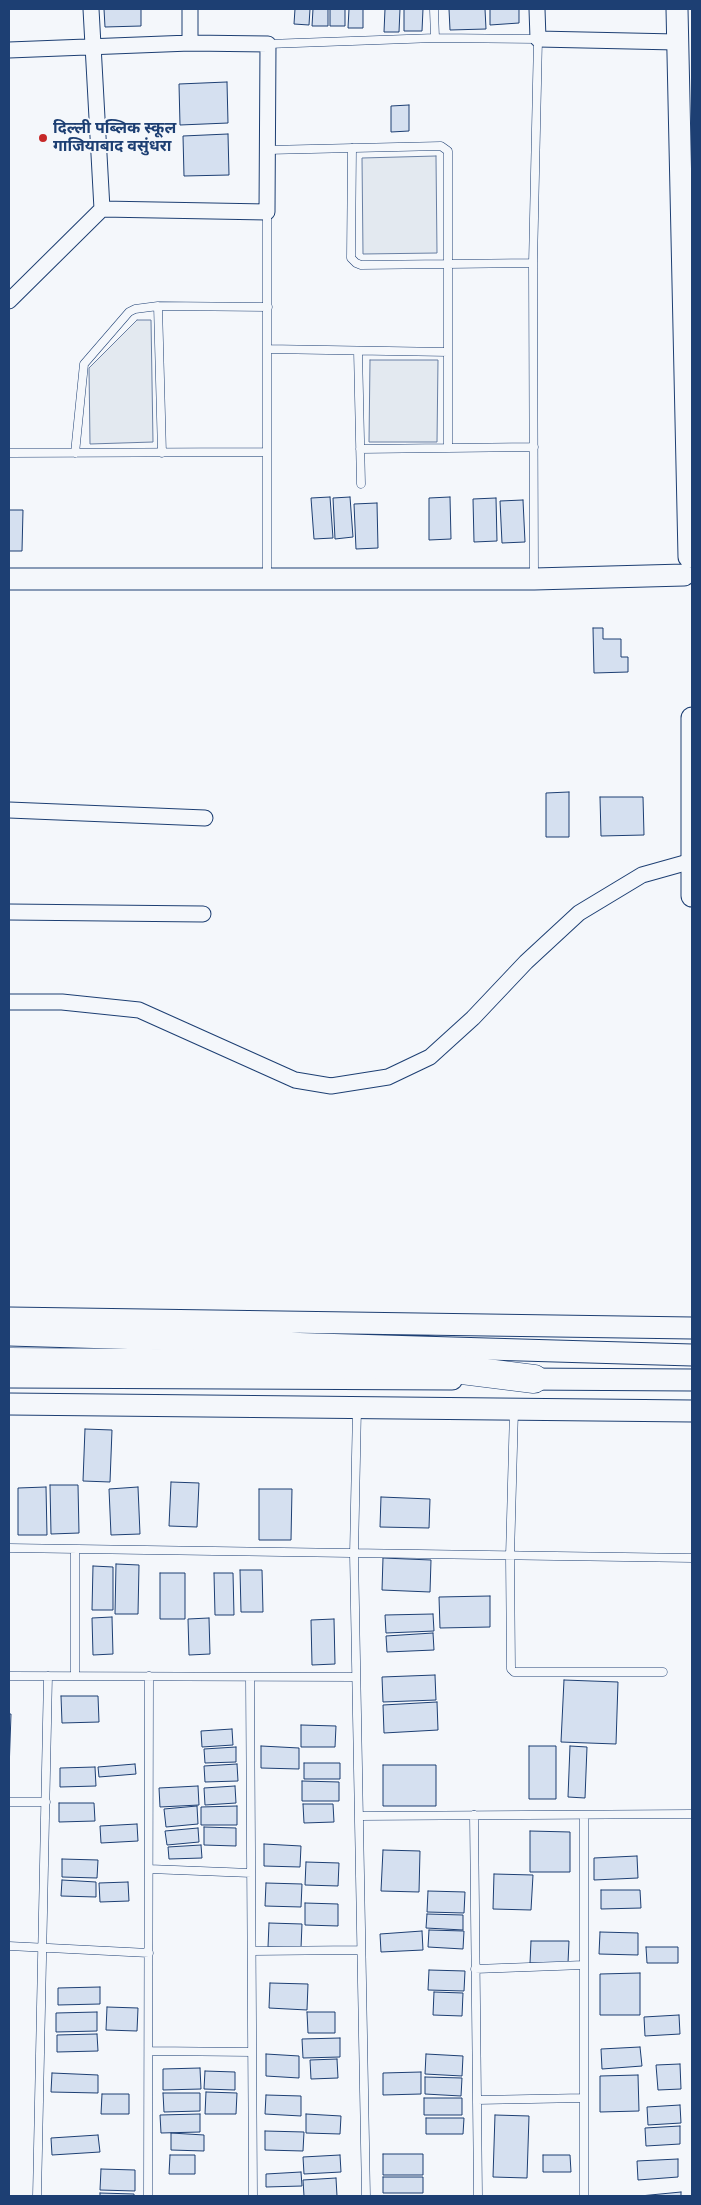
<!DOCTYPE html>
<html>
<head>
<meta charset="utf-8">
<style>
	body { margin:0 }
	#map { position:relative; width:701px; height:2205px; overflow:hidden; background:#f4f7fb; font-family:Roboto,sans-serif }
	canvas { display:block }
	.frame { position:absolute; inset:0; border:10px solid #1d3f73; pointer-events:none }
</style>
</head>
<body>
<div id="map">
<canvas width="701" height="2205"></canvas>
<div class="frame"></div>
</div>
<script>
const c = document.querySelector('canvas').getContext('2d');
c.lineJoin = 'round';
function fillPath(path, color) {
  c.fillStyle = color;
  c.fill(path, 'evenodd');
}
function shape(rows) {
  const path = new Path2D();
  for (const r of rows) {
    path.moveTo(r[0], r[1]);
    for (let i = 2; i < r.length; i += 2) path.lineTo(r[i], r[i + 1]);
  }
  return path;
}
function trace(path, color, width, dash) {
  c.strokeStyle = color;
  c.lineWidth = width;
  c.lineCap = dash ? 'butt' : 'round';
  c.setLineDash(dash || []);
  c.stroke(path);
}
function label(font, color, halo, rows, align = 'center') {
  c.font = font + ' Roboto,"Noto Sans Devanagari",sans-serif';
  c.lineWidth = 4;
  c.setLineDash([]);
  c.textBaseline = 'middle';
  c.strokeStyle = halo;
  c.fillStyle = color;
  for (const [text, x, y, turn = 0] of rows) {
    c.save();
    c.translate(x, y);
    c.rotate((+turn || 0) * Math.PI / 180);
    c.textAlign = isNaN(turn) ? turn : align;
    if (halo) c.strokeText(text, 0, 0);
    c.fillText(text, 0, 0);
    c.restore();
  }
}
const green = shape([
	[436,156,437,253,363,254,362,158,436,156],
	[137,320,151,320,153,442,90,444,89,368,137,320],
	[370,360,438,360,437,442,369,442,370,360]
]);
const building = shape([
	[104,9,141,9,141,26,105,27,104,9],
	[295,9,310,9,309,25,294,24,295,9],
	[313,9,328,9,328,26,312,26,313,9],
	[330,9,345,9,345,26,330,26,330,9],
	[349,9,363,9,363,28,348,28,349,9],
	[385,9,400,9,399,32,384,32,385,9],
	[404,9,423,9,422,31,404,31,404,9],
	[449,9,485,9,486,29,450,30,449,9],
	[490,9,519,9,519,23,490,25,490,9],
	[227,82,228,123,180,125,179,84,227,82],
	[409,105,409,131,391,132,391,106,409,105],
	[228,134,229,175,184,176,183,136,228,134],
	[330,497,333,538,314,539,311,498,330,497],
	[350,497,353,537,335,539,333,498,350,497],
	[450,497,451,539,429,540,429,498,450,497],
	[496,498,497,541,474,542,473,499,496,498],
	[523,500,525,542,502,543,500,501,523,500],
	[377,503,378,548,356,549,354,504,377,503],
	[9,510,23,510,22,551,9,551,9,510],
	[593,628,603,628,603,639,621,639,621,657,628,657,628,672,594,673,593,628],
	[569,792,569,837,546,837,546,793,569,792],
	[600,797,643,797,644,835,601,836,600,797],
	[85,1429,112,1430,110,1482,83,1481,85,1429],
	[171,1482,199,1483,197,1527,169,1526,171,1482],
	[50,1485,78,1485,79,1533,51,1534,50,1485],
	[46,1487,47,1535,18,1535,18,1488,46,1487],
	[138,1487,140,1534,111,1535,109,1489,138,1487],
	[259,1489,292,1489,291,1540,259,1540,259,1489],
	[381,1497,430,1499,429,1528,380,1527,381,1497],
	[383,1558,431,1560,430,1592,382,1590,383,1558],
	[116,1564,139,1565,138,1614,115,1614,116,1564],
	[93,1566,113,1567,113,1610,92,1610,93,1566],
	[240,1570,262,1570,263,1612,241,1612,240,1570],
	[160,1573,185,1573,185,1619,160,1619,160,1573],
	[214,1573,233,1573,234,1615,215,1615,214,1573],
	[490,1596,490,1627,440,1628,439,1597,490,1596],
	[433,1614,434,1631,386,1633,385,1615,433,1614],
	[112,1617,113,1654,93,1655,92,1618,112,1617],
	[209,1618,210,1654,189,1655,188,1619,209,1618],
	[334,1619,335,1664,312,1665,311,1620,334,1619],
	[433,1633,434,1650,387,1652,386,1636,433,1633],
	[435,1675,436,1700,383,1702,382,1677,435,1675],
	[564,1680,618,1682,616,1744,561,1742,564,1680],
	[61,1696,98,1696,99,1722,62,1723,61,1696],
	[437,1702,438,1730,384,1733,383,1705,437,1702],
	[9,1714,11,1714,9,1771,9,1714],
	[301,1725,336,1726,335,1747,301,1747,301,1725],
	[232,1729,233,1745,202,1747,201,1731,232,1729],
	[261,1746,299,1748,299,1769,261,1768,261,1746],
	[529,1746,556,1746,556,1799,529,1799,529,1746],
	[570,1746,587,1747,585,1798,568,1797,570,1746],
	[236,1747,236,1762,205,1763,204,1749,236,1747],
	[304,1763,340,1763,340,1779,304,1779,304,1763],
	[135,1764,136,1774,99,1777,98,1767,135,1764],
	[237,1764,238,1781,205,1782,204,1766,237,1764],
	[383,1765,436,1765,436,1806,383,1806,383,1765],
	[95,1767,96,1786,60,1787,60,1768,95,1767],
	[302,1781,339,1782,339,1801,302,1801,302,1781],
	[198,1786,199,1805,160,1807,159,1788,198,1786],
	[235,1786,236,1803,205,1805,204,1788,235,1786],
	[59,1803,94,1803,95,1821,59,1822,59,1803],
	[303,1804,333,1804,334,1822,304,1823,303,1804],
	[197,1806,198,1824,166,1827,164,1809,197,1806],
	[237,1806,237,1825,201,1825,201,1807,237,1806],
	[137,1824,138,1841,101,1843,100,1826,137,1824],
	[204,1827,236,1828,236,1846,204,1845,204,1827],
	[198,1828,199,1842,167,1845,165,1831,198,1828],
	[530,1831,570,1832,570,1872,530,1872,530,1831],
	[264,1844,301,1846,300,1867,264,1866,264,1844],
	[201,1845,202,1858,169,1859,168,1847,201,1845],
	[383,1850,420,1851,419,1892,381,1891,383,1850],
	[637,1856,638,1878,594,1880,594,1858,637,1856],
	[62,1859,98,1860,97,1878,62,1877,62,1859],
	[306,1862,339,1863,338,1886,305,1885,306,1862],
	[494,1874,533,1875,531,1910,493,1909,494,1874],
	[62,1880,96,1882,96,1897,61,1896,62,1880],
	[128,1882,129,1901,100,1902,99,1883,128,1882],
	[266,1883,302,1884,301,1907,265,1906,266,1883],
	[601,1890,640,1890,641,1908,601,1909,601,1890],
	[428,1891,465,1892,464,1913,427,1912,428,1891],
	[305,1903,338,1904,338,1926,305,1925,305,1903],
	[427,1914,463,1915,463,1930,426,1928,427,1914],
	[269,1923,302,1924,301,1948,268,1947,269,1923],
	[429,1930,464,1931,463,1949,428,1947,429,1930],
	[422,1931,423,1950,381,1952,380,1934,422,1931],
	[600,1932,638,1933,638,1955,599,1954,600,1932],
	[531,1941,569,1941,568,1963,530,1963,531,1941],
	[646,1947,678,1947,678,1963,647,1963,646,1947],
	[429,1970,465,1971,464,1991,428,1990,429,1970],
	[640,1973,640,2015,600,2015,600,1974,640,1973],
	[270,1983,308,1984,307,2010,269,2008,270,1983],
	[100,1987,100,2004,58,2005,58,1988,100,1987],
	[434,1992,463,1993,462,2016,433,2015,434,1992],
	[107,2007,138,2008,137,2031,106,2030,107,2007],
	[97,2012,97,2031,56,2032,56,2013,97,2012],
	[307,2012,335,2012,335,2033,308,2033,307,2012],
	[679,2015,680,2034,645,2036,644,2017,679,2015],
	[97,2034,98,2051,57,2052,57,2035,97,2034],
	[340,2038,340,2057,303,2058,302,2039,340,2038],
	[640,2047,642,2066,602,2069,601,2049,640,2047],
	[266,2054,299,2056,299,2078,266,2076,266,2054],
	[426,2054,463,2056,462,2076,425,2074,426,2054],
	[337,2059,338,2078,311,2079,310,2060,337,2059],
	[680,2064,681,2089,658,2090,656,2065,680,2064],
	[200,2068,201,2089,163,2090,163,2069,200,2068],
	[205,2071,235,2072,235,2090,204,2089,205,2071],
	[421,2072,421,2094,383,2095,383,2073,421,2072],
	[52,2073,98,2075,98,2093,51,2092,52,2073],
	[638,2075,639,2111,600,2112,600,2076,638,2075],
	[425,2077,462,2078,461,2096,425,2094,425,2077],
	[206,2092,237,2093,236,2114,205,2114,206,2092],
	[163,2093,200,2093,200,2111,164,2112,163,2093],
	[102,2094,129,2094,129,2114,101,2114,102,2094],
	[266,2095,301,2096,301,2116,265,2114,266,2095],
	[424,2098,462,2098,462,2115,424,2115,424,2098],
	[680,2105,681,2123,648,2125,647,2107,680,2105],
	[200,2114,200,2132,161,2133,160,2115,200,2114],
	[306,2114,341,2116,340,2134,306,2133,306,2114],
	[495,2115,529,2116,527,2178,493,2177,495,2115],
	[426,2118,464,2118,463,2134,426,2134,426,2118],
	[680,2126,680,2144,646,2146,645,2128,680,2126],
	[265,2131,304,2132,303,2151,265,2150,265,2131],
	[171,2133,204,2135,204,2151,171,2150,171,2133],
	[98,2135,100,2152,52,2155,51,2138,98,2135],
	[383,2154,423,2154,423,2175,383,2175,383,2154],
	[170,2155,195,2155,195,2174,169,2174,170,2155],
	[340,2155,341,2172,304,2174,303,2157,340,2155],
	[543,2155,570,2155,571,2172,543,2172,543,2155],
	[678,2159,678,2177,638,2180,637,2161,678,2159],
	[101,2169,135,2170,135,2191,100,2190,101,2169],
	[301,2172,302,2186,266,2187,266,2174,301,2172],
	[383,2177,423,2177,423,2193,383,2193,383,2177],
	[336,2178,337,2196,304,2196,303,2180,336,2178],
	[681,2192,681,2196,640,2196,681,2192],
	[100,2193,134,2194,134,2196,100,2196,100,2193]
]);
const lane = shape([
	[434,9,435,38],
	[268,44,435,38,538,39,533,263,534,577],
	[352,148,351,258,356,263,361,265,533,263],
	[267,150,441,146,448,151,448,448],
	[158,306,162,453],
	[267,349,448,352],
	[358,351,361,484],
	[360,449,534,447],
	[9,453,267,452],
	[75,453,84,364,129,312,135,309,158,306,268,307],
	[267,577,267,212],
	[357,1408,354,1554,366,2196],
	[514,1410,510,1556,511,1669,514,1672,663,1672],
	[9,1548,692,1558],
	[9,1676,356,1677],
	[75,1676,75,1549],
	[250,1677,253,2196],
	[9,1802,46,1802],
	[474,1815,478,2196],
	[584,1815,584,2196],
	[359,1816,692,1814],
	[149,1869,251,1873],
	[9,1946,149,1953],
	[252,1951,361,1950],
	[475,1969,584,1965],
	[149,2051,252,2052],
	[477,2100,584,2098],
	[37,2196,48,1676],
	[148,2196,149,1676]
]);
const street = shape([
	[91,9,102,209],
	[190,9,190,43],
	[537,9,538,39,676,42],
	[9,50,190,43,268,44,267,212,102,209,9,301],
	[9,810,205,818],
	[9,912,203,914],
	[9,1002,62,1002,139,1010,295,1080,331,1086,388,1077,430,1057,473,1018,526,962,579,913,642,875,692,861]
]);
const secondary = shape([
	[677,9,689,557],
	[9,579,534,579,684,575],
	[692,718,692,896],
	[9,1318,692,1328],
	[9,1335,692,1355],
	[9,1377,452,1379],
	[520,1379,692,1380],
	[9,1404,692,1411]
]);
const highway = shape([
	[9,1362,422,1365,534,1379]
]);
const markers = [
	[43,138,5,"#c62828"]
];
const poiNames = [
	["दिल्ली पब्लिक स्कूल",53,129],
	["गाजियाबाद वसुंधरा",53,147]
];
fillPath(green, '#e3e9f0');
trace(green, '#687fa3', 1);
fillPath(building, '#d5e0f0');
trace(building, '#1d3f73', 1);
trace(lane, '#1d3f73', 9);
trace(street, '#1d3f73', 17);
trace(secondary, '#1d3f73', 23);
trace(highway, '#1d3f73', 29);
trace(lane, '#f4f7fb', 8);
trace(street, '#f4f7fb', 15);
trace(secondary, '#f4f7fb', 21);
trace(highway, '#f4f7fb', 28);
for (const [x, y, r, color] of markers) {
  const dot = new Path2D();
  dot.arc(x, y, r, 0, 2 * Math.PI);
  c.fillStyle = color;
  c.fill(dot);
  trace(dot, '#f4f7fb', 2);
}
label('bold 16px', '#1d3f73', '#f4f7fb', poiNames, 'left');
</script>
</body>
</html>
